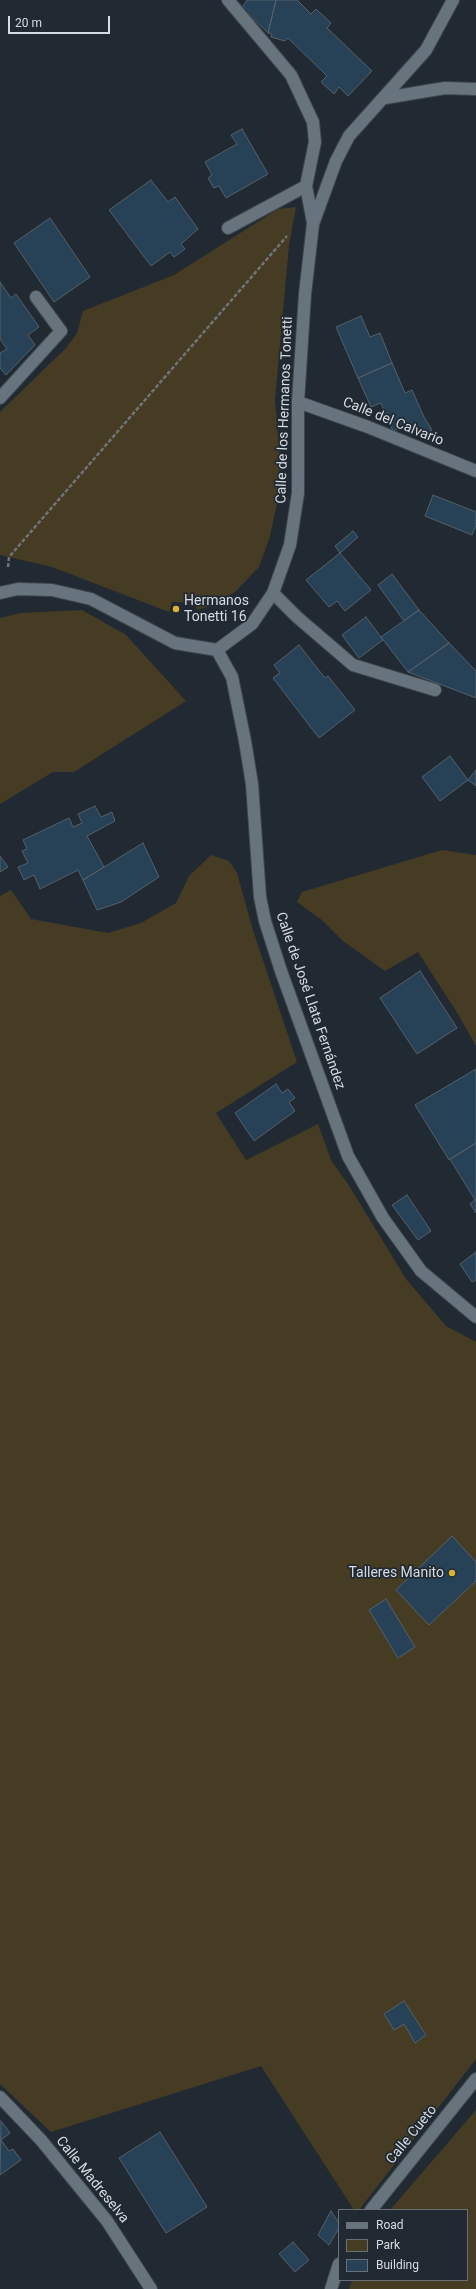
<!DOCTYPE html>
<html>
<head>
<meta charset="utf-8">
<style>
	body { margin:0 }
	#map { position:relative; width:476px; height:2289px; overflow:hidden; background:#212a32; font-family:Roboto,sans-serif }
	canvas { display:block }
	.legend { position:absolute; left:338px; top:2209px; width:130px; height:72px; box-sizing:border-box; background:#212a32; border:1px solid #697178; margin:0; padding:5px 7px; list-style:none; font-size:12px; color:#d6dce1 }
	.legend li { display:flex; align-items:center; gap:8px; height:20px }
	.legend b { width:20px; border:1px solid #697178 }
	.scale { position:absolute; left:8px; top:16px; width:102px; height:18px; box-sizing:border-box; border:2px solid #d6dce1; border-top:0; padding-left:5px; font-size:12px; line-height:14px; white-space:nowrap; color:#d6dce1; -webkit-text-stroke:3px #212a32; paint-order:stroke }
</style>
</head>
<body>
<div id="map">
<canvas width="476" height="2289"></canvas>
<ul class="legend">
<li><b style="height:5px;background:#68747d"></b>Road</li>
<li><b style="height:11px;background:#453c23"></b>Park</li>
<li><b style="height:11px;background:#274257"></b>Building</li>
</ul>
<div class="scale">20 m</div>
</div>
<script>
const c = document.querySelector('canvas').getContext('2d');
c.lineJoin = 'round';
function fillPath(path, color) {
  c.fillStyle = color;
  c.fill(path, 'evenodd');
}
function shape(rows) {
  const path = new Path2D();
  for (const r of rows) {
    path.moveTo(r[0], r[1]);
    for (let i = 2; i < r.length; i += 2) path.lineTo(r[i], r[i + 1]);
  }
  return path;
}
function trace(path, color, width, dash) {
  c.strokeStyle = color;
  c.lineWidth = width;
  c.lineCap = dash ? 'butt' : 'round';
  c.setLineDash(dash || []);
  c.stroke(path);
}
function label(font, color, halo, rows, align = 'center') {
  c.font = font + ' Roboto,sans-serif';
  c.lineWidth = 3.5;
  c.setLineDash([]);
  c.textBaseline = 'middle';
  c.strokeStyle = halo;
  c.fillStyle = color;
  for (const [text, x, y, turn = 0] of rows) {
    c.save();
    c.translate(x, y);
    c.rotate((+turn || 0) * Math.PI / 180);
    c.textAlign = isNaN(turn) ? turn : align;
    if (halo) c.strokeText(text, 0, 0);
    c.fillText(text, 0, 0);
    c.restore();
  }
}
const green = shape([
	[296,207,289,245,275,400,280,460,277,503,270,536,259,567,235,592,214,605,197,610,195,603,172,602,169,612,52,567,0,555,0,412,67,347,77,333,83,311,174,275,278,209],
	[82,610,126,635,186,701,74,772,53,772,0,804,0,618,21,613],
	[442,850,476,855,476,1046,458,1014,418,952,385,971,343,941,322,920,297,902,302,892],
	[211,855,229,861,237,873,253,930,297,1062,216,1113,246,1160,318,1124,331,1160,350,1187,406,1279,446,1326,476,1342,476,2059,359,2210,354,2210,261,2066,51,2132,0,2084,0,896,11,890,31,919,108,933,141,923,176,903,189,876],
	[476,2110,476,2289,349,2289,352,2280,467,2280,467,2210,390,2210]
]);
const building = shape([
	[247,0,276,0,268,33,242,8,247,0],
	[276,0,297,0,311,14,316,9,331,23,327,28,372,71,348,96,339,87,334,94,321,82,327,76,288,38,285,41,271,37,272,34,268,33,276,0],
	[242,129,268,174,226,198,219,186,214,188,208,178,212,175,205,162,237,144,231,135,242,129],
	[151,180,168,202,175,197,198,229,181,244,185,249,174,257,170,252,151,266,109,210,151,180],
	[50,218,90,277,54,302,14,243,50,218],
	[0,282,11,298,16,294,39,327,28,335,35,345,6,375,0,368,0,353,7,349,0,339,0,282],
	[361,316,370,337,380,333,392,363,358,378,336,327,361,316],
	[392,363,405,393,412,390,424,417,432,430,424,436,415,432,409,424,393,431,381,403,371,407,358,378,392,363],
	[433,495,476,512,476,525,472,535,425,516,433,495],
	[353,531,358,537,340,553,335,546,353,531],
	[340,553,371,590,345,611,337,601,329,607,306,580,340,553],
	[392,574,419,610,404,621,378,585,392,574],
	[419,610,449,643,408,672,381,637,419,610],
	[366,617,383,640,359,658,342,635,366,617],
	[449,643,476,671,476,698,408,672,449,643],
	[299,645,325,678,328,676,355,710,319,738,273,678,280,673,274,665,299,645],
	[450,756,468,780,440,801,422,777,450,756],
	[476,770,476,786,468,780,476,770],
	[95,806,101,817,112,812,115,821,87,836,104,867,83,880,78,870,40,889,34,875,24,880,18,867,28,863,22,851,27,849,23,840,69,818,73,827,82,823,78,814,95,806],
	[143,843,159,877,121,902,97,910,83,880,143,843],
	[0,856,8,867,0,872,0,856],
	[420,971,457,1028,417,1054,380,998,420,971],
	[476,1069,476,1143,449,1160,415,1105,476,1069],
	[276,1084,282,1093,288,1089,295,1098,289,1102,295,1111,254,1141,235,1113,276,1084],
	[476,1143,476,1200,475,1200,450,1159,476,1143],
	[407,1195,431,1231,418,1240,392,1205,407,1195],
	[475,1200,476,1200,476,1213,470,1204,475,1200],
	[476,1252,476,1280,472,1282,460,1264,476,1252],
	[452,1536,476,1562,476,1581,429,1625,396,1590,452,1536],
	[386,1599,415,1647,398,1658,369,1610,386,1599],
	[404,2001,426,2035,415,2043,404,2024,394,2030,384,2014,404,2001],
	[1,2121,10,2133,1,2140,9,2151,13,2149,21,2160,0,2175,1,2121],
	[160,2132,207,2207,166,2233,119,2158,160,2132],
	[331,2211,339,2223,339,2228,329,2245,318,2235,331,2211],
	[293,2242,309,2260,295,2272,279,2254,293,2242]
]);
const path = shape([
	[8,567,9,557,287,236]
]);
const lane = shape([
	[228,228,306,186]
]);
const street = shape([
	[228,0,291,75,313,122,315,142,306,186,313,223],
	[385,98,445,88,476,89],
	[0,398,61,331,36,297],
	[298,402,368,427,476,471],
	[0,593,18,589,52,590,91,599,175,643,217,650,252,624,273,593,290,545,298,493,298,402,305,294,313,224,336,161,349,136,426,50,453,0],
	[273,593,297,617,353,665,435,690],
	[217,650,232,677,245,741,252,784,260,897,265,921,281,971,348,1156,383,1218,421,1271,476,1317],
	[0,2097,41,2140,107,2221,151,2289],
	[371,2210,476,2079],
	[331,2289,339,2264]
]);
const markers = [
	[176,609,4,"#dbb233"],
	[452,1573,4,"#dbb233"]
];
const streetNames = [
	["Calle de los Hermanos Tonetti",285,410,-88],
	["Calle del Calvario",393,422,22],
	["Calle de José Llata Fernández",310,1001,71],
	["Calle Cueto",412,2135,-51],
	["Calle Madreselva",92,2180,51]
];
const poiNames = [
	["Hermanos",184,601],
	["Tonetti 16",184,617],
	["Talleres Manito",444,1573,"right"]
];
fillPath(green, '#453c23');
fillPath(building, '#274257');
trace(building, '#556069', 1);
trace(lane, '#3f474e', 14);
trace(street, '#3f474e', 14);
trace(path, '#6d757b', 2.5, [4, 2]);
trace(lane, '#68747d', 12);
trace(street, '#68747d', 12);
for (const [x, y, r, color] of markers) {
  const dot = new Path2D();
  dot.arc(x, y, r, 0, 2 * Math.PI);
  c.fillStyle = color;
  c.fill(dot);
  trace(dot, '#212a32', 1.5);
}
label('14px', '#d6dce1', '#212a32', streetNames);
label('14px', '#d6dce1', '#212a32', poiNames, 'left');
</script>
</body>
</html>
